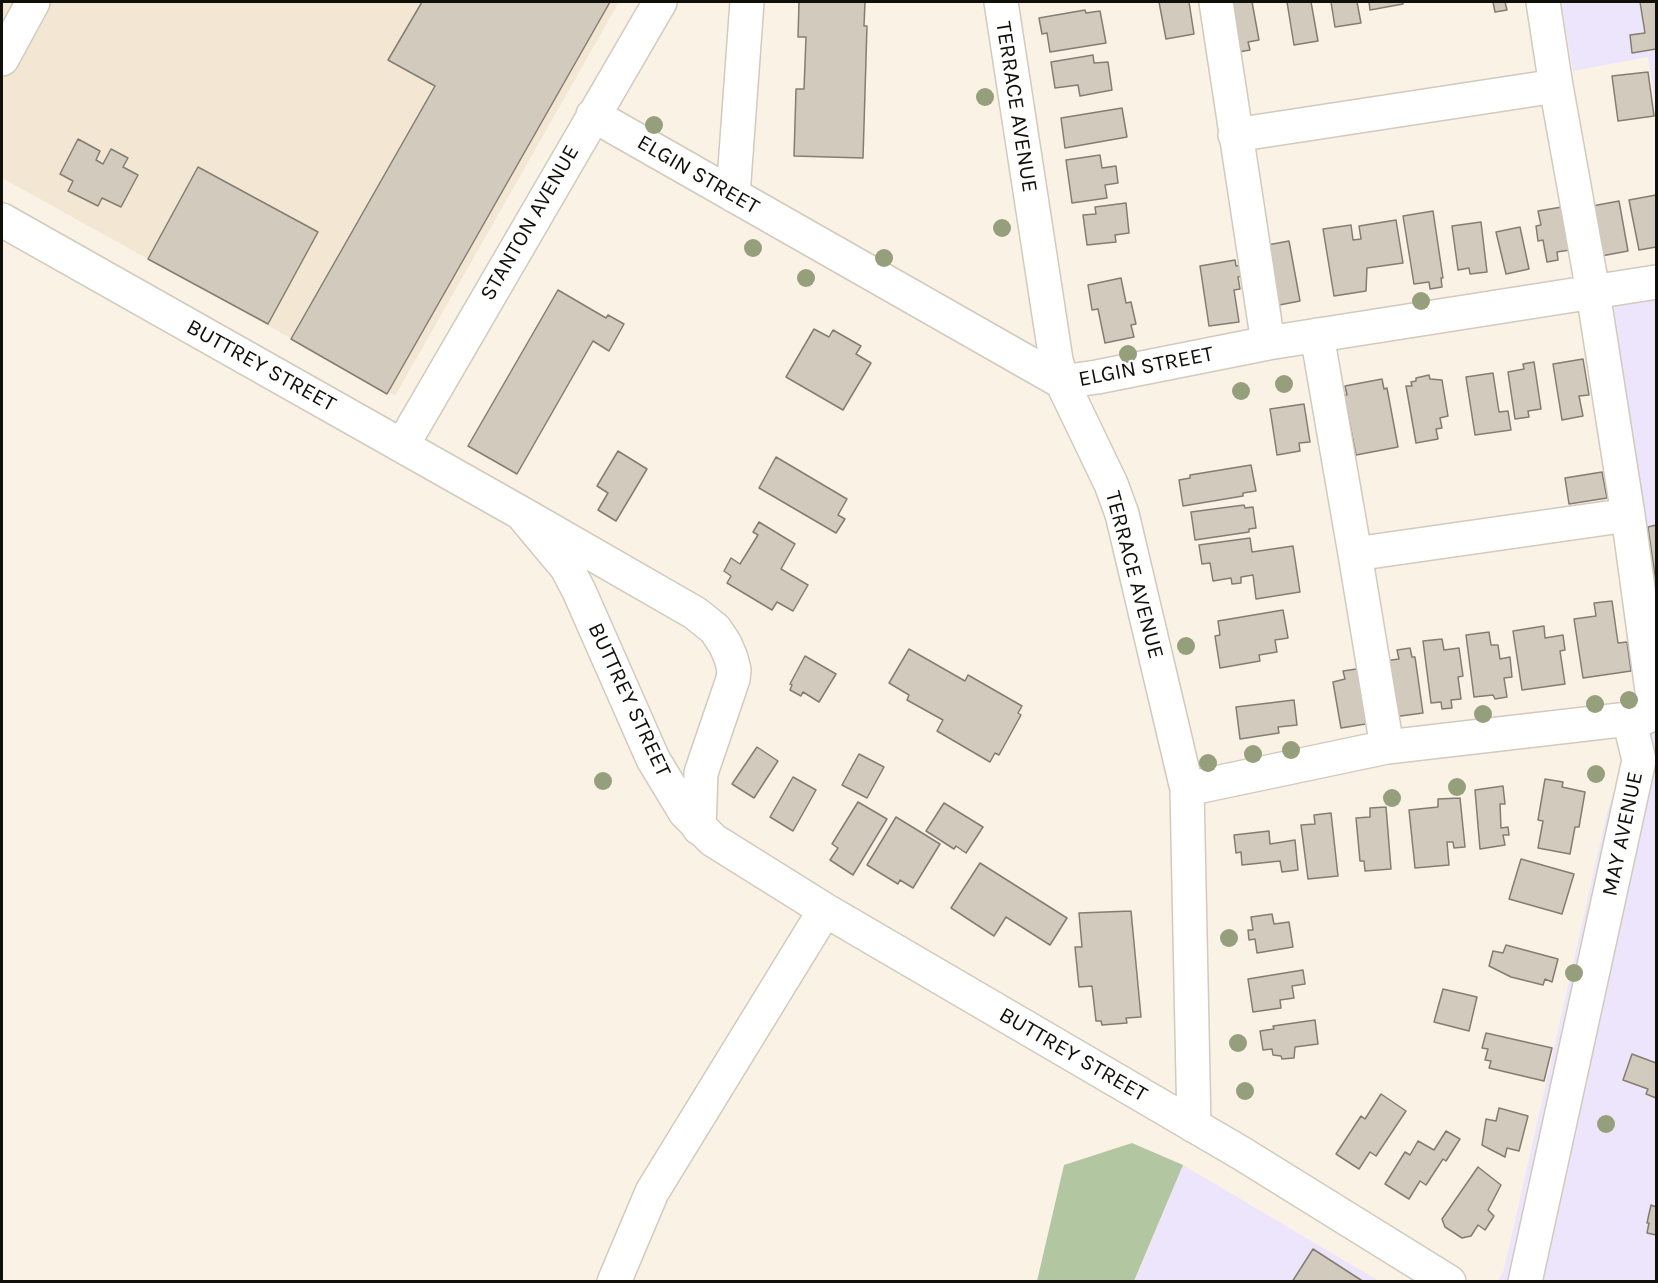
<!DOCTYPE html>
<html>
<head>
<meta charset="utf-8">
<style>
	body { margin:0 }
	#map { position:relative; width:1658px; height:1283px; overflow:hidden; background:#faf2e5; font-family:Karla,sans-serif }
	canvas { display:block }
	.frame { position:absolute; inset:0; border:3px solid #110f0a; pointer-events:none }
</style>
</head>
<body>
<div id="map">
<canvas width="1658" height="1283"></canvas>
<div class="frame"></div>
</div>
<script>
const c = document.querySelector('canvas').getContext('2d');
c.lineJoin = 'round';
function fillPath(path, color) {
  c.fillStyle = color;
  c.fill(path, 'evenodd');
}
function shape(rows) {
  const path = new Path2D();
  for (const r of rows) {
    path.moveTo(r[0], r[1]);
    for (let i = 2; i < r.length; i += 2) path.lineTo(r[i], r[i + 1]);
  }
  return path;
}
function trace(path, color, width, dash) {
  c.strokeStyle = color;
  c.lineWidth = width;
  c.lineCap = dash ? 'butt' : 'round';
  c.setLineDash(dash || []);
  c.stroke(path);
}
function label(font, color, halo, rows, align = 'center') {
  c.font = font + ' Karla,sans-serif';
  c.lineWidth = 4.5;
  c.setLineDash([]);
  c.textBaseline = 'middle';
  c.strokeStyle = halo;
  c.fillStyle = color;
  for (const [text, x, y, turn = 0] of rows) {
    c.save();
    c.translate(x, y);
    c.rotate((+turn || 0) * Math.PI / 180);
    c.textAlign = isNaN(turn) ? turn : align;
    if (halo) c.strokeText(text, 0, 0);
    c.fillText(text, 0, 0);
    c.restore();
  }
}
const commercial = shape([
	[1561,2,1656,2,1656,107,1648,57,1573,71],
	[1656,269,1656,1281,1498,1282,1504,1270,1607,813,1649,678,1586,284],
	[1183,1165,1379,1281,1134,1282]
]);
const built = shape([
	[2,2,619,2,395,396,2,178]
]);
const forest = shape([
	[1132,1143,1183,1165,1134,1281,1037,1281,1064,1165]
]);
const building = shape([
	[422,2,610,2,387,394,291,339,435,86,388,60,422,2],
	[799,2,865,2,864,26,867,26,863,158,794,156,796,89,804,89,806,37,798,37,799,2],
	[1159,2,1189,2,1194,34,1166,39,1159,2],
	[1224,2,1252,2,1259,40,1248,42,1250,50,1233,53,1224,2],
	[1287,2,1311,2,1318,41,1294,45,1287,2],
	[1331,2,1357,2,1361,23,1335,27,1331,2],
	[1369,2,1403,2,1403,4,1370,10,1369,2],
	[1493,2,1505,2,1507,10,1495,12,1493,2],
	[1640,2,1656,2,1656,49,1632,53,1630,35,1645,33,1640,2],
	[1085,10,1086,13,1100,11,1106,43,1050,52,1047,33,1042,34,1039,18,1085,10],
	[1093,55,1094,63,1108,62,1112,90,1080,96,1078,85,1055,88,1051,62,1093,55],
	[1648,72,1654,116,1618,121,1612,76,1648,72],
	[1122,108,1127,137,1065,148,1061,118,1122,108],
	[78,139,100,151,96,160,103,164,111,149,128,158,123,167,138,175,121,207,102,198,98,206,68,191,73,181,60,174,78,139],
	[1100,155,1102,168,1116,166,1118,183,1105,185,1107,198,1072,203,1066,160,1100,155],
	[198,167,318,232,268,324,148,259,198,167],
	[1656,195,1656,247,1639,250,1629,200,1656,195],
	[1619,201,1628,251,1596,257,1587,207,1619,201],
	[1126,203,1129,233,1115,235,1116,242,1087,245,1083,215,1096,214,1095,207,1126,203],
	[1562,207,1570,250,1557,252,1558,260,1547,262,1543,240,1538,241,1536,226,1541,225,1538,211,1562,207],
	[1433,211,1443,278,1441,278,1442,287,1430,289,1429,282,1414,284,1403,216,1433,211],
	[1396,220,1403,263,1367,268,1366,291,1334,296,1323,229,1351,225,1353,240,1361,239,1359,226,1396,220],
	[1481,222,1487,272,1470,274,1469,268,1458,270,1452,226,1481,222],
	[1520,227,1529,269,1506,274,1496,232,1520,227],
	[1289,241,1300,301,1269,307,1262,246,1289,241],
	[1235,260,1236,266,1241,265,1243,276,1238,277,1240,289,1234,290,1239,322,1209,326,1200,266,1235,260],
	[1121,278,1126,303,1131,302,1136,324,1131,325,1134,337,1105,343,1098,309,1092,310,1088,285,1121,278],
	[558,290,606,318,608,315,624,324,609,351,593,341,517,474,468,446,558,290],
	[814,329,829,337,833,330,861,346,856,354,871,363,843,410,786,377,814,329],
	[1583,359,1589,395,1579,396,1583,416,1562,420,1553,364,1583,359],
	[1534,362,1541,409,1528,411,1529,417,1515,419,1508,372,1524,369,1523,364,1534,362],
	[1493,373,1499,412,1508,411,1511,430,1475,435,1466,377,1493,373],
	[1429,375,1430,379,1442,380,1448,416,1440,418,1442,428,1436,429,1438,439,1416,443,1406,386,1412,386,1411,382,1416,381,1416,378,1429,375],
	[1382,379,1384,389,1387,388,1398,447,1356,455,1344,395,1347,395,1345,386,1382,379],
	[1304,404,1310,442,1299,443,1300,451,1277,455,1270,409,1304,404],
	[618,451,647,469,616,521,598,510,608,493,597,486,618,451],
	[776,457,847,499,838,515,845,519,836,533,759,488,776,457],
	[1251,465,1256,491,1243,493,1243,496,1183,506,1179,480,1190,478,1190,475,1251,465],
	[1602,472,1607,498,1569,504,1565,478,1602,472],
	[1244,505,1245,508,1253,507,1256,528,1249,529,1249,532,1195,540,1191,512,1244,505],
	[759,522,795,544,781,569,808,585,793,611,777,602,772,610,727,583,731,576,724,571,731,558,740,564,758,535,753,532,759,522],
	[1656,525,1656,583,1648,527,1656,525],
	[1250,538,1252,552,1293,546,1300,592,1256,599,1253,575,1241,577,1241,583,1232,584,1231,578,1213,581,1210,563,1202,564,1199,545,1250,538],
	[1612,601,1618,643,1627,642,1631,671,1583,678,1574,619,1596,616,1594,603,1612,601],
	[1283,610,1288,638,1275,640,1277,652,1259,655,1260,661,1220,668,1215,636,1220,635,1218,621,1283,610],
	[1544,626,1545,638,1563,635,1565,650,1560,651,1565,684,1522,690,1513,631,1544,626],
	[1489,632,1491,645,1498,645,1500,659,1510,657,1512,677,1504,678,1507,697,1495,699,1493,695,1474,697,1466,635,1489,632],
	[1442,639,1444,650,1459,648,1463,676,1458,677,1461,699,1451,700,1452,708,1442,709,1441,702,1431,703,1423,641,1442,639],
	[1410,648,1412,657,1415,657,1423,713,1393,717,1384,661,1399,659,1397,650,1410,648],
	[909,649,965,681,968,675,1022,706,1018,713,1021,715,999,755,995,753,990,762,937,731,943,720,907,700,909,695,889,683,909,649],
	[805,656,836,674,819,702,803,692,801,696,790,690,792,685,790,684,805,656],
	[1363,668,1372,723,1341,728,1333,682,1345,679,1343,671,1363,668],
	[1294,700,1297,725,1278,727,1279,733,1240,739,1236,707,1294,700],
	[757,747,778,761,754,798,732,784,757,747],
	[859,754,884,767,867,798,842,785,859,754],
	[793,777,816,790,793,831,770,817,793,777],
	[1545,779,1563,782,1562,787,1585,792,1579,827,1575,827,1570,854,1538,848,1543,821,1538,820,1545,779],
	[1503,786,1505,804,1500,804,1501,828,1508,827,1509,835,1503,835,1505,845,1480,849,1475,790,1503,786],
	[1460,798,1465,847,1454,848,1453,842,1447,842,1449,865,1415,868,1409,810,1438,807,1438,799,1460,798],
	[858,802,887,819,853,875,830,860,838,848,832,844,858,802],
	[944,803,983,827,966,853,956,846,954,849,926,831,944,803],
	[1386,807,1391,869,1365,871,1364,861,1360,861,1356,818,1370,817,1370,808,1386,807],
	[1331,813,1338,876,1308,879,1301,825,1315,824,1314,815,1331,813],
	[896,817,940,844,913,888,900,880,898,884,867,865,896,817],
	[1269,831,1270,844,1295,840,1298,870,1282,872,1280,861,1242,865,1241,852,1236,853,1234,835,1269,831],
	[1521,859,1574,874,1562,914,1509,899,1521,859],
	[980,863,1067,918,1050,945,1006,917,994,936,951,908,980,863],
	[1131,911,1141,1017,1126,1018,1127,1023,1102,1025,1101,1021,1096,1021,1092,986,1079,987,1075,947,1082,947,1079,913,1131,911],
	[1272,914,1274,924,1289,922,1293,947,1257,953,1255,939,1249,940,1248,930,1253,930,1251,917,1272,914],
	[1506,945,1558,959,1552,982,1545,979,1543,985,1511,977,1489,966,1493,951,1503,953,1506,945],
	[1303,970,1305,984,1292,986,1294,998,1280,1000,1281,1008,1253,1012,1248,979,1303,970],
	[1443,989,1477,997,1469,1031,1434,1022,1443,989],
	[1315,1020,1318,1044,1295,1047,1294,1058,1282,1059,1281,1056,1273,1055,1272,1049,1263,1050,1260,1031,1274,1029,1273,1026,1315,1020],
	[1486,1033,1552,1048,1544,1081,1489,1068,1491,1061,1485,1060,1488,1049,1482,1048,1486,1033],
	[1632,1054,1656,1063,1656,1098,1646,1094,1648,1089,1623,1080,1632,1054],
	[1381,1094,1406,1111,1376,1156,1370,1152,1359,1169,1336,1154,1361,1116,1365,1119,1381,1094],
	[1499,1108,1528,1116,1519,1151,1507,1148,1505,1157,1482,1145,1486,1119,1496,1121,1499,1108],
	[1446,1131,1460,1139,1446,1161,1443,1159,1426,1185,1420,1181,1409,1199,1385,1184,1405,1152,1410,1155,1418,1141,1434,1150,1446,1131],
	[1478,1167,1501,1185,1488,1210,1494,1216,1485,1230,1478,1225,1471,1236,1462,1238,1445,1227,1442,1219,1478,1167],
	[1651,1205,1656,1207,1656,1235,1647,1233,1649,1223,1647,1223,1651,1205],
	[1313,1249,1364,1282,1292,1282,1313,1249]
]);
const minor = shape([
	[1001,2,1056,360,1062,382,1111,484,1122,514,1187,789,1194,1126],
	[1216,2,1268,343],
	[2,59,33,2],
	[593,115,1062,382,1097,377,1268,343,1656,282],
	[1235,135,1556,86],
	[733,195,747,2],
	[2,220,521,513,695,613,715,629,725,644,731,658,734,670,733,679,701,773,699,828],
	[1317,335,1355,554,1387,747],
	[402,446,660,2],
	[521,513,567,568,579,591,653,759,685,812,713,840,825,910,1241,1153,1449,1282],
	[1355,554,1628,515],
	[1187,789,1387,747,1646,717,1653,698,1628,515,1592,286,1556,86,1543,2],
	[614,1282,652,1192,825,910],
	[1525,1282,1639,760,1629,719]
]);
const trees = [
	[985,97],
	[654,125],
	[1002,228],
	[753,248],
	[884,258],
	[806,278],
	[1421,301],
	[1128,354],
	[1284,384],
	[1241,391],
	[1186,646],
	[1629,700],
	[1595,704],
	[1483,714],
	[1291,750],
	[1253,754],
	[1208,763],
	[1596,774],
	[603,781],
	[1457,787],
	[1392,798],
	[1229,938],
	[1574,973],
	[1238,1043],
	[1245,1091],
	[1606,1124]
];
const streetNames = [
	["TERRACE AVENUE",1016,107,81],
	["ELGIN STREET",698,175,30],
	["STANTON AVENUE",530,223,-60],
	["BUTTREY STREET",261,366,29],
	["ELGIN STREET",1146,367,-11],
	["TERRACE AVENUE",1134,575,75],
	["BUTTREY STREET",629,700,65],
	["MAY AVENUE",1623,834,-78],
	["BUTTREY STREET",1073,1055,30]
];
fillPath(commercial, '#ede5fb');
fillPath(built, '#f3e7d3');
fillPath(forest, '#b3c6a2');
fillPath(building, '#d1cabd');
trace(building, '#847d71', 1.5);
trace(minor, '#d1cabd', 36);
trace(minor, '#fff', 33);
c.fillStyle = '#959f7c';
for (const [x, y] of trees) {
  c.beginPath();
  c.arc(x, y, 9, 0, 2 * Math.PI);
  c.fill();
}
label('22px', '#110f0a', '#fff', streetNames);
</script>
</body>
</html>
